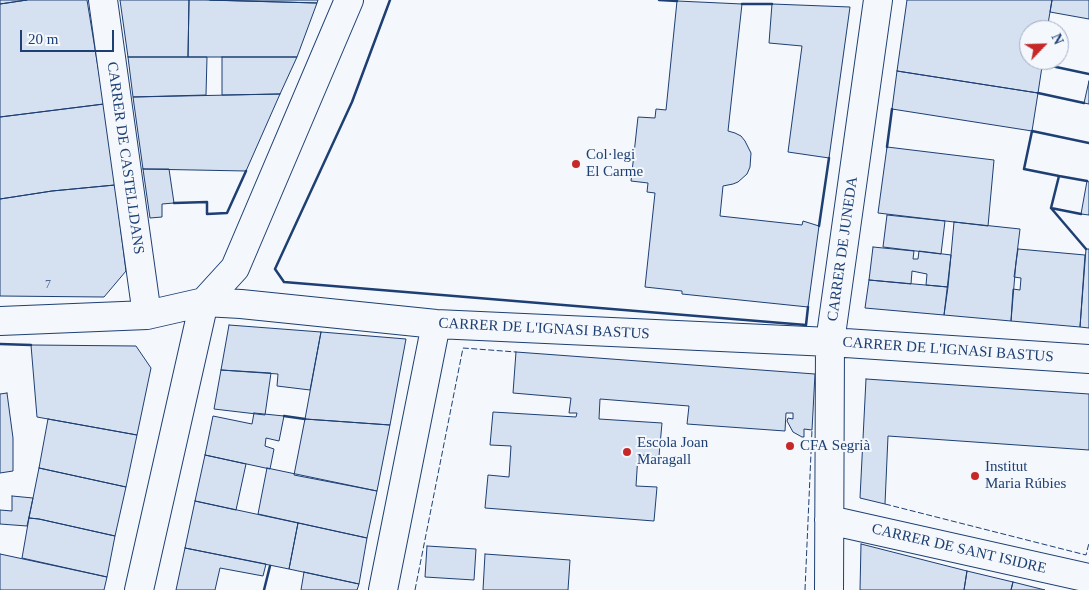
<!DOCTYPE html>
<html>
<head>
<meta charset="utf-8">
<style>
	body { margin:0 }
	#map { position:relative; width:1089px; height:590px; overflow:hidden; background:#f4f7fb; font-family:"Times New Roman",serif }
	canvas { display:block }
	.north { position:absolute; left:1019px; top:20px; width:50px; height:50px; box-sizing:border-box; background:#f4f7fb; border:1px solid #9eadc5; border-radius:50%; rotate:66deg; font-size:14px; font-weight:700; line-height:20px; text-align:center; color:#1d3f73 }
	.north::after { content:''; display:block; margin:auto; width:18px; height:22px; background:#c62828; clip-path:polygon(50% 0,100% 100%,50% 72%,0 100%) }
	.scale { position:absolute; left:20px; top:30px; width:94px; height:22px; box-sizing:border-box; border:2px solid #1d3f73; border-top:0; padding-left:6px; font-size:15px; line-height:18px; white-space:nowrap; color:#1d3f73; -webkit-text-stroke:4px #f4f7fb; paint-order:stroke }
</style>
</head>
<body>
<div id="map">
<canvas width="1089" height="590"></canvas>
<div class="north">N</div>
<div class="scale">20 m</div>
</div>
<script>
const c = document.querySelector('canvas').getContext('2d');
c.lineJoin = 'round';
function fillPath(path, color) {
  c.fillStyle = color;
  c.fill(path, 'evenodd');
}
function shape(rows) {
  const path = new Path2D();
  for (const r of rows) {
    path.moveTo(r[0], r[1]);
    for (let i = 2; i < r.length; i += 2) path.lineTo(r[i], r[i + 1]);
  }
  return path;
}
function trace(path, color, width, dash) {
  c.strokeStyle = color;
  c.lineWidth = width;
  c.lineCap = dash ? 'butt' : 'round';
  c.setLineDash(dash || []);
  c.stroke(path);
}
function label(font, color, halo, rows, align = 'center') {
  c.font = font + ' "Times New Roman",serif';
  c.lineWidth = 4;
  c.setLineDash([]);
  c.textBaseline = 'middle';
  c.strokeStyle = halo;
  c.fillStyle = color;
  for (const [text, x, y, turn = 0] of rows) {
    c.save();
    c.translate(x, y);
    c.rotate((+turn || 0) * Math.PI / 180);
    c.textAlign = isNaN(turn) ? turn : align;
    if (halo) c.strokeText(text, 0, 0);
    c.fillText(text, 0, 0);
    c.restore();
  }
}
const building = shape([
	[0,0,27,0,0,4,0,0],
	[27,0,87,0,104,104,0,117,0,4,27,0],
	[120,0,189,0,188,57,128,57,120,0],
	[189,0,205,0,317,3,297,57,188,57,189,0],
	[210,0,318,0,317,3,210,0],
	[907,0,1052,0,1047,30,1029,30,1029,60,1043,60,1038,93,897,71,907,0],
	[1052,0,1089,0,1089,19,1050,12,1052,0],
	[677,1,742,4,728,131,735,133,741,136,745,141,751,153,750,167,747,174,738,182,733,184,723,186,720,216,802,225,803,221,819,226,808,307,682,294,682,291,645,287,655,193,647,192,648,183,631,181,638,117,655,118,656,109,666,110,677,1],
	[772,4,850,7,829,158,788,152,802,46,769,43,772,4],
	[128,57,207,57,206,95,133,97,128,57],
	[222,57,297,57,280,94,222,95,222,57],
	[897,71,1038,93,1032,131,892,109,897,71],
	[1089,81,1089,104,1084,103,1089,81],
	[280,94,246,171,143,169,133,97,280,94],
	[104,104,115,185,52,191,0,199,0,117,104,104],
	[887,147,994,160,988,226,878,213,887,147],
	[143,169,169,169,174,203,162,204,162,217,150,218,143,169],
	[1087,181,1089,182,1089,215,1081,214,1087,181],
	[115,185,126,271,104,297,0,296,0,199,52,191,115,185],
	[887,215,945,221,941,254,883,247,887,215],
	[954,222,1020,229,1016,262,1011,321,944,315,951,255,954,222],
	[873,247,914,251,913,259,918,259,919,251,951,255,948,287,926,285,927,274,912,271,911,284,869,280,873,247],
	[1018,249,1085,255,1080,327,1011,321,1013,289,1020,290,1021,278,1014,277,1018,249],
	[1086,249,1089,249,1089,328,1080,327,1086,249],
	[869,280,948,287,944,315,865,308,869,280],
	[229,325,321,332,310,390,277,386,278,374,221,370,229,325],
	[321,332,406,339,390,425,305,419,321,332],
	[31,345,136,346,151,368,137,435,37,417,31,345],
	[516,352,815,374,812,430,804,429,804,437,802,437,793,432,787,421,788,418,793,419,793,413,786,413,785,431,687,424,689,406,600,399,599,419,662,423,659,456,638,455,636,486,657,487,654,521,485,508,488,475,509,477,511,446,490,445,493,412,576,417,577,413,569,413,571,398,513,393,516,352],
	[221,370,271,373,265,415,214,409,221,370],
	[866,379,1089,394,1089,450,888,436,885,504,860,498,866,379],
	[7,393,13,438,13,471,0,473,0,394,7,393],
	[254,413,284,416,279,441,266,438,265,446,274,449,270,469,205,455,213,416,252,424,254,413],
	[48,419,137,435,126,487,39,468,48,419],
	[305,419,390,425,377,491,294,475,305,419],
	[205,455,246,464,236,510,195,501,205,455],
	[39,468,126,487,115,536,39,519,29,518,39,468],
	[267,468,377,491,367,538,258,514,267,468],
	[12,496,33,498,27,526,0,524,0,510,12,511,12,496],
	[195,501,298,523,289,569,185,548,195,501],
	[29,518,39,519,115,536,107,577,22,558,29,518],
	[298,523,367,538,359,584,289,569,298,523],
	[861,544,967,571,964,590,860,590,861,544],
	[427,546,476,549,474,580,425,577,427,546],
	[185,548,266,564,263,576,220,568,215,590,176,590,185,548],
	[0,554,107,577,104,590,0,590,0,554],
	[485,554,570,560,568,590,483,590,485,554],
	[967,571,1013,582,1011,590,964,590,967,571],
	[304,572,359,584,357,590,301,590,304,572],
	[1013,582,1045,590,1011,590,1013,582]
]);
const street = shape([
	[103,0,147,315],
	[0,321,147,315,204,302,241,304,436,324,830,342,1089,359],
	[829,520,1089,578],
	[139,590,204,302,235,268,349,0],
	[383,590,436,324],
	[829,590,830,342,878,0]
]);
const fence = shape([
	[885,504,1086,555,1089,543],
	[415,590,463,348,516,352],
	[805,590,812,430]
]);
const wall = shape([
	[390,0,352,102,275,269,284,282,806,325,808,307],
	[659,0,677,1],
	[742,4,772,4],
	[1042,64,1089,74],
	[1038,93,1084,103],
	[887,147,892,109],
	[1059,176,1087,181],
	[174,203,207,202,207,214,227,213,246,171],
	[1051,208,1081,214],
	[819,226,829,158],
	[1086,249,1051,208,1059,176,1024,169,1032,131,1089,143],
	[0,344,31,345],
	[284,416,305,419],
	[264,590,270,566]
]);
const markers = [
	[576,164,5,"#c62828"],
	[790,446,5,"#c62828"],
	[627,452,5,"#c62828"],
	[975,476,5,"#c62828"]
];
const numberNames = [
	["7",48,285]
];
const poiNames = [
	["Col·legi",586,155],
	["El Carme",586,172],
	["Escola Joan",637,443],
	["Maragall",637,460],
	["CFA Segrià",800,446],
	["Institut",985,467],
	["Maria Rúbies",985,484]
];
const streetNames = [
	["CARRER DE CASTELLDANS",125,158,82],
	["CARRER DE JUNEDA",843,249,-82],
	["CARRER DE L'IGNASI BASTUS",544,329,3],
	["CARRER DE L'IGNASI BASTUS",948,350,4],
	["CARRER DE SANT ISIDRE",959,549,13]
];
fillPath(building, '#d5e0f0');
trace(building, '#1d3f73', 1);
trace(street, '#1d3f73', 30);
trace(street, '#f4f7fb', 28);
trace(fence, '#1d3f73', 1, [6, 2.5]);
trace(wall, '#1d3f73', 2.5);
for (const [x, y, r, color] of markers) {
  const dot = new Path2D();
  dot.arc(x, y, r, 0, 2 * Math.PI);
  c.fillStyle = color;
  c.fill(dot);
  trace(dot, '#f4f7fb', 2);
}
label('12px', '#4b6792', null, numberNames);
label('15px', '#1d3f73', '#f4f7fb', poiNames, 'left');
label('15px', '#1d3f73', '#f4f7fb', streetNames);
</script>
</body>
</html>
